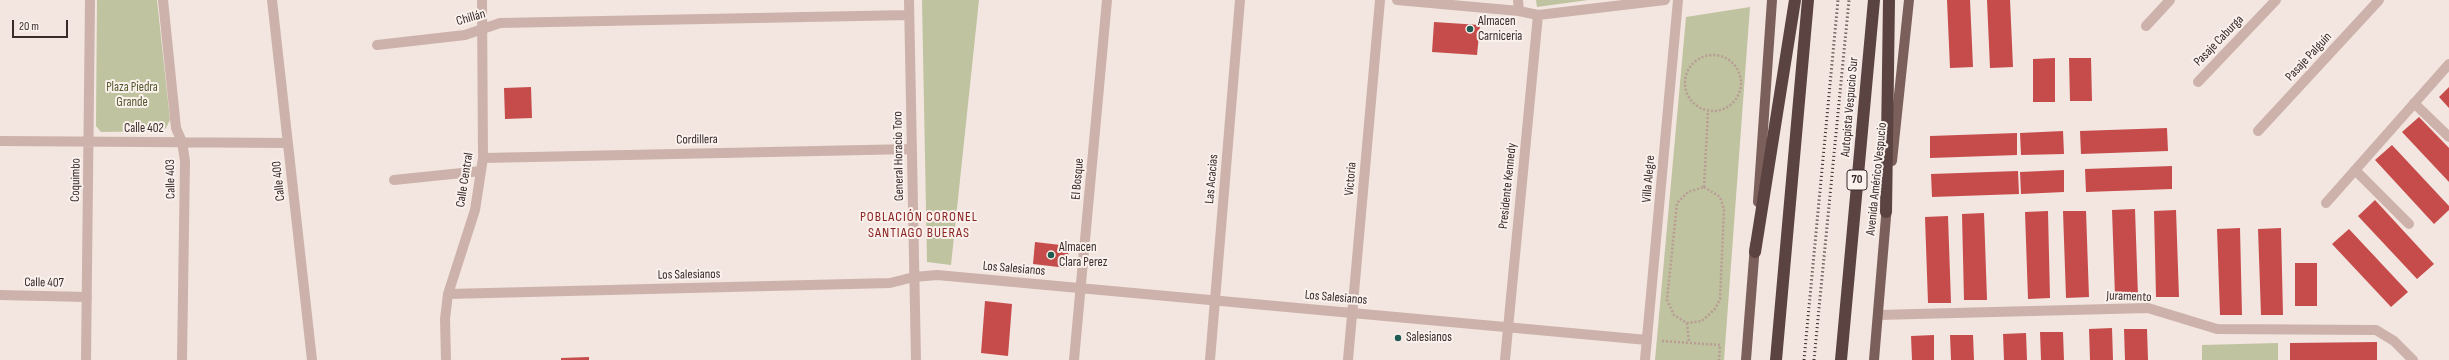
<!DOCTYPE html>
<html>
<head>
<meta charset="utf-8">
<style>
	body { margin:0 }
	#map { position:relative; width:2449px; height:360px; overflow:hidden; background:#f3e5e0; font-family:"Sofia Sans Condensed",sans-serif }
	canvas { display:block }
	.scale { position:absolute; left:12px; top:20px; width:56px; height:18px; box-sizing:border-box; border:2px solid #392b2a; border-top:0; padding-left:5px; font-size:12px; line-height:14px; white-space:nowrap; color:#392b2a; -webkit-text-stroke:3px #faf1ec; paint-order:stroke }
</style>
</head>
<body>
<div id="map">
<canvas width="2449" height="360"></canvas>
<div class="scale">20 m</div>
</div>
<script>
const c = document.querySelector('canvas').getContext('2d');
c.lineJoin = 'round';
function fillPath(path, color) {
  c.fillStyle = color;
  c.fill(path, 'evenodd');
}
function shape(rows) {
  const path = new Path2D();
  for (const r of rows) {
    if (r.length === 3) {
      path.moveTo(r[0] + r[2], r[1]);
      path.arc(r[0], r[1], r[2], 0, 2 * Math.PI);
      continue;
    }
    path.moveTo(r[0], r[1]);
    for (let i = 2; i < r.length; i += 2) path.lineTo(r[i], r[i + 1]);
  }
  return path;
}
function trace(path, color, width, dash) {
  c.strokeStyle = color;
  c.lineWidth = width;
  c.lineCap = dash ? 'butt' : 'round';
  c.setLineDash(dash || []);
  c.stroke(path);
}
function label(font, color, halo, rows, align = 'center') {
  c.font = font + ' "Sofia Sans Condensed",sans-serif';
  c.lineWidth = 4;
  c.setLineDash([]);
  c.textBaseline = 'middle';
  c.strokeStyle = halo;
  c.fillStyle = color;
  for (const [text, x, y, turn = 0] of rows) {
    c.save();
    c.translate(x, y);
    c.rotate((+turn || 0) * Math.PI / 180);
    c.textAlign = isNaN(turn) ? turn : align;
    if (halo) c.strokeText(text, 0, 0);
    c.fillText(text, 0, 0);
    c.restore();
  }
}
const green = shape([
	[97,0,157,0,170,120,166,128,161,131,101,132,96,126],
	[922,0,979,0,951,265,927,262],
	[1536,0,1588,0,1537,7],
	[1750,7,1724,360,1655,360,1686,17],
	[2278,343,2278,360,2202,360,2202,345]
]);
const building = shape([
	[1947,0,1970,0,1973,67,1950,68],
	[1987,0,2010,0,2013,67,1990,68],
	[1434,22,1480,25,1477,55,1432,52],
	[2055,58,2055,102,2033,102,2033,59],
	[2069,58,2091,58,2092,101,2070,101],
	[531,87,532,118,505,119,504,88],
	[2449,87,2449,108,2439,97],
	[2419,117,2449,148,2449,182,2402,132],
	[2167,128,2168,151,2081,154,2080,131],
	[2063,131,2064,154,2021,155,2020,133],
	[2017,133,2017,155,1930,158,1930,136],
	[2392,145,2449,206,2449,210,2434,224,2375,160],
	[2172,166,2172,189,2086,192,2085,169],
	[2064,170,2064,192,2021,194,2020,172],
	[2018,171,2019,194,1932,197,1931,174],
	[2375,200,2434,264,2417,279,2358,216],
	[2135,209,2138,296,2115,296,2112,210],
	[2176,210,2179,297,2156,297,2154,211],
	[2048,211,2050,298,2028,299,2025,212],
	[2063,211,2086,211,2089,297,2066,298],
	[1984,213,1987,300,1964,300,1962,214],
	[1948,216,1951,303,1928,303,1925,217],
	[2240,228,2242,315,2220,315,2217,229],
	[2281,228,2283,315,2261,315,2258,229],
	[2349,229,2408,292,2391,307,2332,244],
	[1035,242,1069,246,1067,268,1033,264],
	[2295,263,2317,263,2317,306,2295,306],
	[985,301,1012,304,1008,356,981,353],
	[2112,328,2113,360,2090,360,2089,329],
	[2124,329,2147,329,2148,360,2125,360],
	[2040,332,2063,332,2064,360,2041,360],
	[2026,333,2027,360,2004,360,2003,334],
	[1934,335,1934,360,1912,360,1911,336],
	[1950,335,1973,335,1974,360,1951,360],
	[2377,342,2377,360,2290,360,2290,343],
	[589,357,589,360,561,360,561,358]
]);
const path = shape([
	[1713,83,28],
	[1704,187,1720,197,1724,209,1720,299,1715,309,1702,321,1687,323,1674,315,1667,300,1677,203,1688,192,1704,187],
	[1704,187,1708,111],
	[1687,323,1689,343],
	[1662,341,1720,345,1719,360]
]);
const lane = shape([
	[2414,103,2449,137],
	[2355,170,2409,224],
	[2326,203,2449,64]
]);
const street = shape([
	[163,0,176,128,182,142,185,161,182,360],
	[272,0,312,360],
	[909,0,916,360],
	[1397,0,1519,11,1538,15,1665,0],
	[1518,0,1519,11],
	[2146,26,2170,0],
	[377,45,465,35,500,23,909,15],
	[2198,82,2276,0],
	[2258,131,2379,0],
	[0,141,288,143],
	[483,158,912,149],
	[394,180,481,171],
	[448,294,890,283,914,277,937,275,1647,340],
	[0,295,87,297],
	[1878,315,2148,308,2217,329,2376,330,2394,341,2413,360],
	[86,360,90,0],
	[446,360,445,319,448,294,475,210,483,158,482,0],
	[1074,360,1107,0],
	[1210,360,1240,0],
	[1348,360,1380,0],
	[1505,360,1538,15],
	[1645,360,1678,0]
]);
const primary = shape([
	[1892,161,1909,0],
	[1758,202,1772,0],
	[1746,360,1755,245],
	[1874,360,1887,205]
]);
const highway = shape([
	[1886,212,1889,0],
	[1755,252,1795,0],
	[1776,360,1808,0],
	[1841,360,1874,0]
]);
const rail = shape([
	[1804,360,1838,0],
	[1814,360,1849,0]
]);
const markers = [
	[1470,29,4,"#1f5b51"],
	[1051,255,4,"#1f5b51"],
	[1398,338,4,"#1f5b51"]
];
const shields = [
	[1857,180,20]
];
const shieldNames = [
	["70",1857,180]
];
const streetNames = [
	["Chillán",471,18,-16],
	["Pasaje Caburga",2219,41,-46],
	["Pasaje Palguín",2309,57,-47],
	["Autopista Vespucio Sur",1850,107,-85],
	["Calle 402",144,129],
	["Cordillera",697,140,-1],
	["General Horacio Toro",899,156,-91],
	["Calle 403",171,179,-91],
	["El Bosque",1078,179,-85],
	["Las Acacias",1212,179,-85],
	["Victoria",1351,179,-85],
	["Villa Alegre",1649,179,-85],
	["Avenida Américo Vespucio",1877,179,-84],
	["Coquimbo",76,180,-89],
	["Calle Central",465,180,-81],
	["Calle 400",279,181,-96],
	["Presidente Kennedy",1508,186,-84],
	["Los Salesianos",1014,269,5],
	["Los Salesianos",689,275,-1],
	["Calle 407",44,283,1],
	["Juramento",2129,297,2],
	["Los Salesianos",1336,298,5]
];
const poiNames = [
	["Almacen",1478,22],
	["Carniceria",1478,37],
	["Almacen",1059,248],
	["Clara Perez",1059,263],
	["Salesianos",1406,338]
];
const parkNames = [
	["Plaza Piedra",132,88],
	["Grande",132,103]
];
const neighbourhoodNames = [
	["POBLACIÓN CORONEL",919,217],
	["SANTIAGO BUERAS",919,233]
];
fillPath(green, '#bfc39f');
fillPath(building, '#c64c4b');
trace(path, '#b89c95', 2.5, [2, 2]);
trace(lane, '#ccb2ab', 10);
trace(street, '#ccb2ab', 10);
trace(primary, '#7b5f5b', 10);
trace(highway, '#5a4341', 12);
trace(rail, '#392b2a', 3, [1, 3]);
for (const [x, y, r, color] of markers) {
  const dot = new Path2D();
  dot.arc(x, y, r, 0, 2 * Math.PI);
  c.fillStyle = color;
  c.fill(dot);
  trace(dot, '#faf1ec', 1.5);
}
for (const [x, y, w] of shields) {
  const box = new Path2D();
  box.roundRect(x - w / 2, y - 10, w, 20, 3);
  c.fillStyle = '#faf1ec';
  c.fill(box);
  trace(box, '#392b2a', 1);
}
label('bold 12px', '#392b2a', null, shieldNames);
label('13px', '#392b2a', '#faf1ec', streetNames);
label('13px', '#392b2a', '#faf1ec', poiNames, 'left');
label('13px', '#52582e', '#faf1ec', parkNames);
c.letterSpacing = '1px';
label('14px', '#892323', '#faf1ec', neighbourhoodNames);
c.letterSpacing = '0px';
</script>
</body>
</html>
